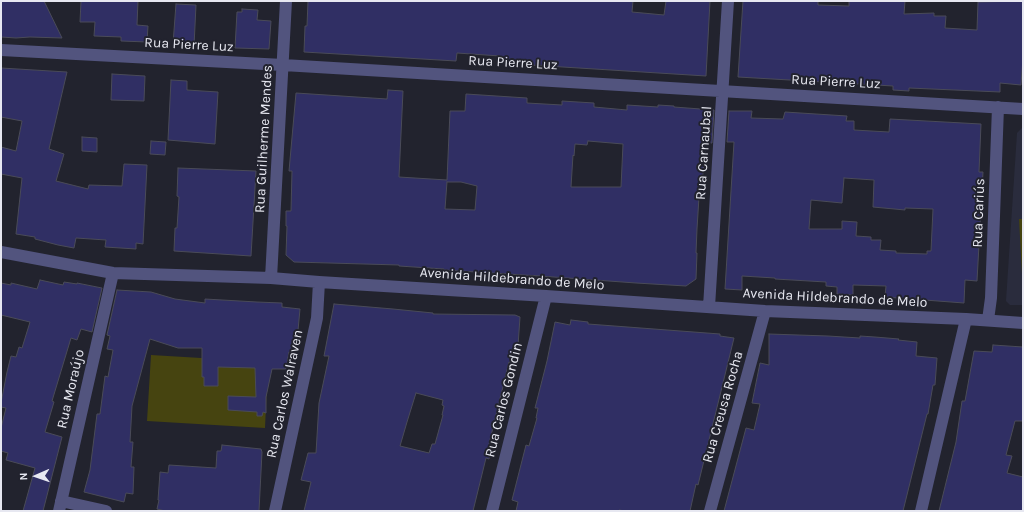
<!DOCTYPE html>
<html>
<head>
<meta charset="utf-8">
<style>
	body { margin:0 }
	#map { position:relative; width:1024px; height:512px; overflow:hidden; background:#22232e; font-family:Karla,sans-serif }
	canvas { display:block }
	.frame { position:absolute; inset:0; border:2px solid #e7e8f1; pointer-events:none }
	.north { position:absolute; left:16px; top:456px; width:40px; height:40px; -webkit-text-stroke:3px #22232e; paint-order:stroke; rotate:268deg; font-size:11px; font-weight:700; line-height:16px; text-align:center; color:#e7e8f1 }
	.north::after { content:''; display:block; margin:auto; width:14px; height:18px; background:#e7e8f1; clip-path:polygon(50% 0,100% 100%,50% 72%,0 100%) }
</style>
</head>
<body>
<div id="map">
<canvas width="1024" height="512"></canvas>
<div class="frame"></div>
<div class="north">N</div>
</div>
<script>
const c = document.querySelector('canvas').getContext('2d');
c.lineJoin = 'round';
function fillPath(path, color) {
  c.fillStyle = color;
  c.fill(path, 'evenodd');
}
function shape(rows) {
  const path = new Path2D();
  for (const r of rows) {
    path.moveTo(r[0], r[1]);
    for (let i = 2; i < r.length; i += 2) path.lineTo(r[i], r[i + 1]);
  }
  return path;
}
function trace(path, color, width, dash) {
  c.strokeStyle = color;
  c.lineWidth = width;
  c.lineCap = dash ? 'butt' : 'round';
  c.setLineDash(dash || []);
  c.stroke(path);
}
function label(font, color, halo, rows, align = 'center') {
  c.font = font + ' Karla,sans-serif';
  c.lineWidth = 4;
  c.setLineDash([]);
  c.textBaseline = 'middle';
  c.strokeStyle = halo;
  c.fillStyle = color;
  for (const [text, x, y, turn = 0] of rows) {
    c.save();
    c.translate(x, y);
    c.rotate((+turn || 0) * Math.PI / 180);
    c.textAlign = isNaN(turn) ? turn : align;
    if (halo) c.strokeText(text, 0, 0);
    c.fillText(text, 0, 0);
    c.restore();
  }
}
const built = shape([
	[1022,128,1023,128,1023,305,1010,305,1006,301,1017,133]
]);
const green = shape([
	[1019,219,1023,219,1023,292],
	[151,355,268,362,265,428,147,421]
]);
const building = shape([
	[1,1,44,1,62,38,30,37,16,38,1,37,1,1],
	[81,1,138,1,137,25,148,26,147,42,121,41,121,37,94,36,95,22,80,22,81,1],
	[308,1,633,1,632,12,664,15,666,1,710,1,706,76,499,63,500,56,457,53,456,61,304,52,305,26,307,26,308,1],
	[743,1,818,1,818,5,849,6,849,1,905,1,904,14,934,13,934,16,946,16,945,28,977,30,978,2,1023,1,1023,58,1021,85,1000,83,1000,92,909,88,909,91,893,90,893,86,738,77,743,1],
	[176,4,196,5,194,46,173,44,176,4],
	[242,9,258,10,257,20,271,21,269,49,235,48,237,12,242,12,242,9],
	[1,68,67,72,49,149,64,154,56,181,88,189,89,185,122,186,124,164,147,165,143,244,136,243,136,249,105,247,106,240,76,238,74,248,58,245,35,239,35,237,16,234,22,178,1,174,1,147,16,151,22,121,1,117,1,68],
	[112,74,145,76,144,101,111,100,112,74],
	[171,80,187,81,187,90,218,92,215,144,168,140,171,80],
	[388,90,403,91,399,177,447,180,450,111,465,111,466,94,527,98,527,103,562,105,562,101,594,103,594,107,627,110,627,105,658,107,658,105,674,106,674,107,714,110,712,143,706,143,703,173,702,181,700,181,697,229,696,253,697,253,696,279,686,286,636,283,540,276,444,270,444,269,399,266,399,265,294,262,286,255,287,226,286,226,286,211,291,211,292,171,289,171,296,93,387,99,388,90],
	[588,141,623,144,621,187,571,187,573,155,574,156,575,144,587,145,588,141],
	[447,182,461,182,477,186,475,210,445,209,447,182],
	[729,111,752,111,751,118,783,119,785,112,847,116,846,121,854,121,854,130,889,132,890,119,981,124,979,172,983,172,977,281,965,280,964,303,885,297,886,286,853,285,853,295,837,294,837,287,826,286,826,282,775,279,775,278,742,276,742,290,725,289,734,142,727,142,729,111],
	[844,178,874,180,873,207,905,210,905,208,933,209,931,251,927,251,927,254,896,253,896,251,880,250,881,240,871,240,871,237,856,236,857,222,842,221,842,229,809,229,811,200,842,203,844,178],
	[82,137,97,138,97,152,82,151,82,137],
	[151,141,166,142,165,155,150,154,151,141],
	[178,168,256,171,251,256,174,251,175,228,177,228,179,197,177,196,178,168],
	[40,280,63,285,64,282,77,284,77,283,102,288,92,332,81,329,77,340,71,338,52,401,54,402,45,432,62,437,43,511,23,511,35,468,6,460,8,453,1,451,1,428,6,408,1,407,1,403,7,372,11,356,16,357,19,347,22,348,30,322,1,315,1,283,11,285,11,283,37,289,40,280],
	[117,290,151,292,175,299,205,303,205,299,257,302,282,303,282,307,300,309,296,352,289,352,286,369,272,369,266,397,266,413,263,412,262,416,257,416,257,412,228,410,228,396,256,397,255,368,218,367,218,386,204,386,204,377,202,377,202,348,178,348,150,339,132,406,130,442,133,442,131,467,134,467,133,494,126,493,124,502,84,492,90,470,97,414,100,414,105,376,108,377,113,350,107,349,110,336,107,335,117,290],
	[334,304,393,309,433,313,433,314,515,315,520,317,518,346,517,346,515,364,509,362,489,444,493,444,489,459,486,458,473,511,304,511,311,482,301,480,308,453,316,453,319,403,329,356,324,356,334,304],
	[416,393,443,400,442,405,444,406,442,415,443,415,435,444,432,444,429,453,400,446,407,422,416,393],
	[571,320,588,322,588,324,720,334,720,336,734,338,698,485,696,484,690,511,625,511,619,510,619,511,516,511,518,502,512,500,526,445,529,446,537,418,536,418,538,408,535,408,547,361,555,322,570,325,571,320],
	[769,334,828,336,860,338,860,336,875,337,899,339,898,340,917,342,916,356,937,358,935,385,933,385,928,414,927,414,903,511,724,511,746,428,754,430,760,404,752,403,760,363,769,365,769,334],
	[993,345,1023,347,1023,421,1015,421,1006,455,1012,456,1007,473,1023,477,1023,511,939,511,956,442,962,401,965,401,974,351,992,352,993,345],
	[222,445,261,449,262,452,259,511,165,511,157,509,159,500,158,500,160,472,168,473,169,465,216,468,217,451,221,451,222,445]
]);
const street = shape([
	[1,50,283,65,1023,109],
	[1,252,113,273,271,278,319,282,546,296,765,311,966,319,1023,323],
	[271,278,286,1],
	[709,307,728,1],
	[988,320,991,298,998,107],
	[61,501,106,511],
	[59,511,113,273],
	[275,511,317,318,319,282],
	[492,511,546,296],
	[710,511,765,311],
	[921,511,966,319]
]);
const streetNames = [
	["Rua Pierre Luz",189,45,3],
	["Rua Pierre Luz",513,63,3],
	["Rua Pierre Luz",836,82,3],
	["Rua Guilherme Mendes",264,139,-87],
	["Rua Carnaubal",704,153,-86],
	["Rua Cariús",979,213,-88],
	["Avenida Hildebrando de Melo",512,279,4],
	["Avenida Hildebrando de Melo",835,298,3],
	["Rua Moraújo",71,389,-77],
	["Rua Carlos Walraven",285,394,-78],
	["Rua Carlos Gondin",504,400,-76],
	["Rua Creusa Rocha",723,407,-74]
];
fillPath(built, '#2a2c3d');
fillPath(green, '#464410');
fillPath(building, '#302f64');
trace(building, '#4a4b58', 1);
trace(street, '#52547e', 12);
label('14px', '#e7e8f1', '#22232e', streetNames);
</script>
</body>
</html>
